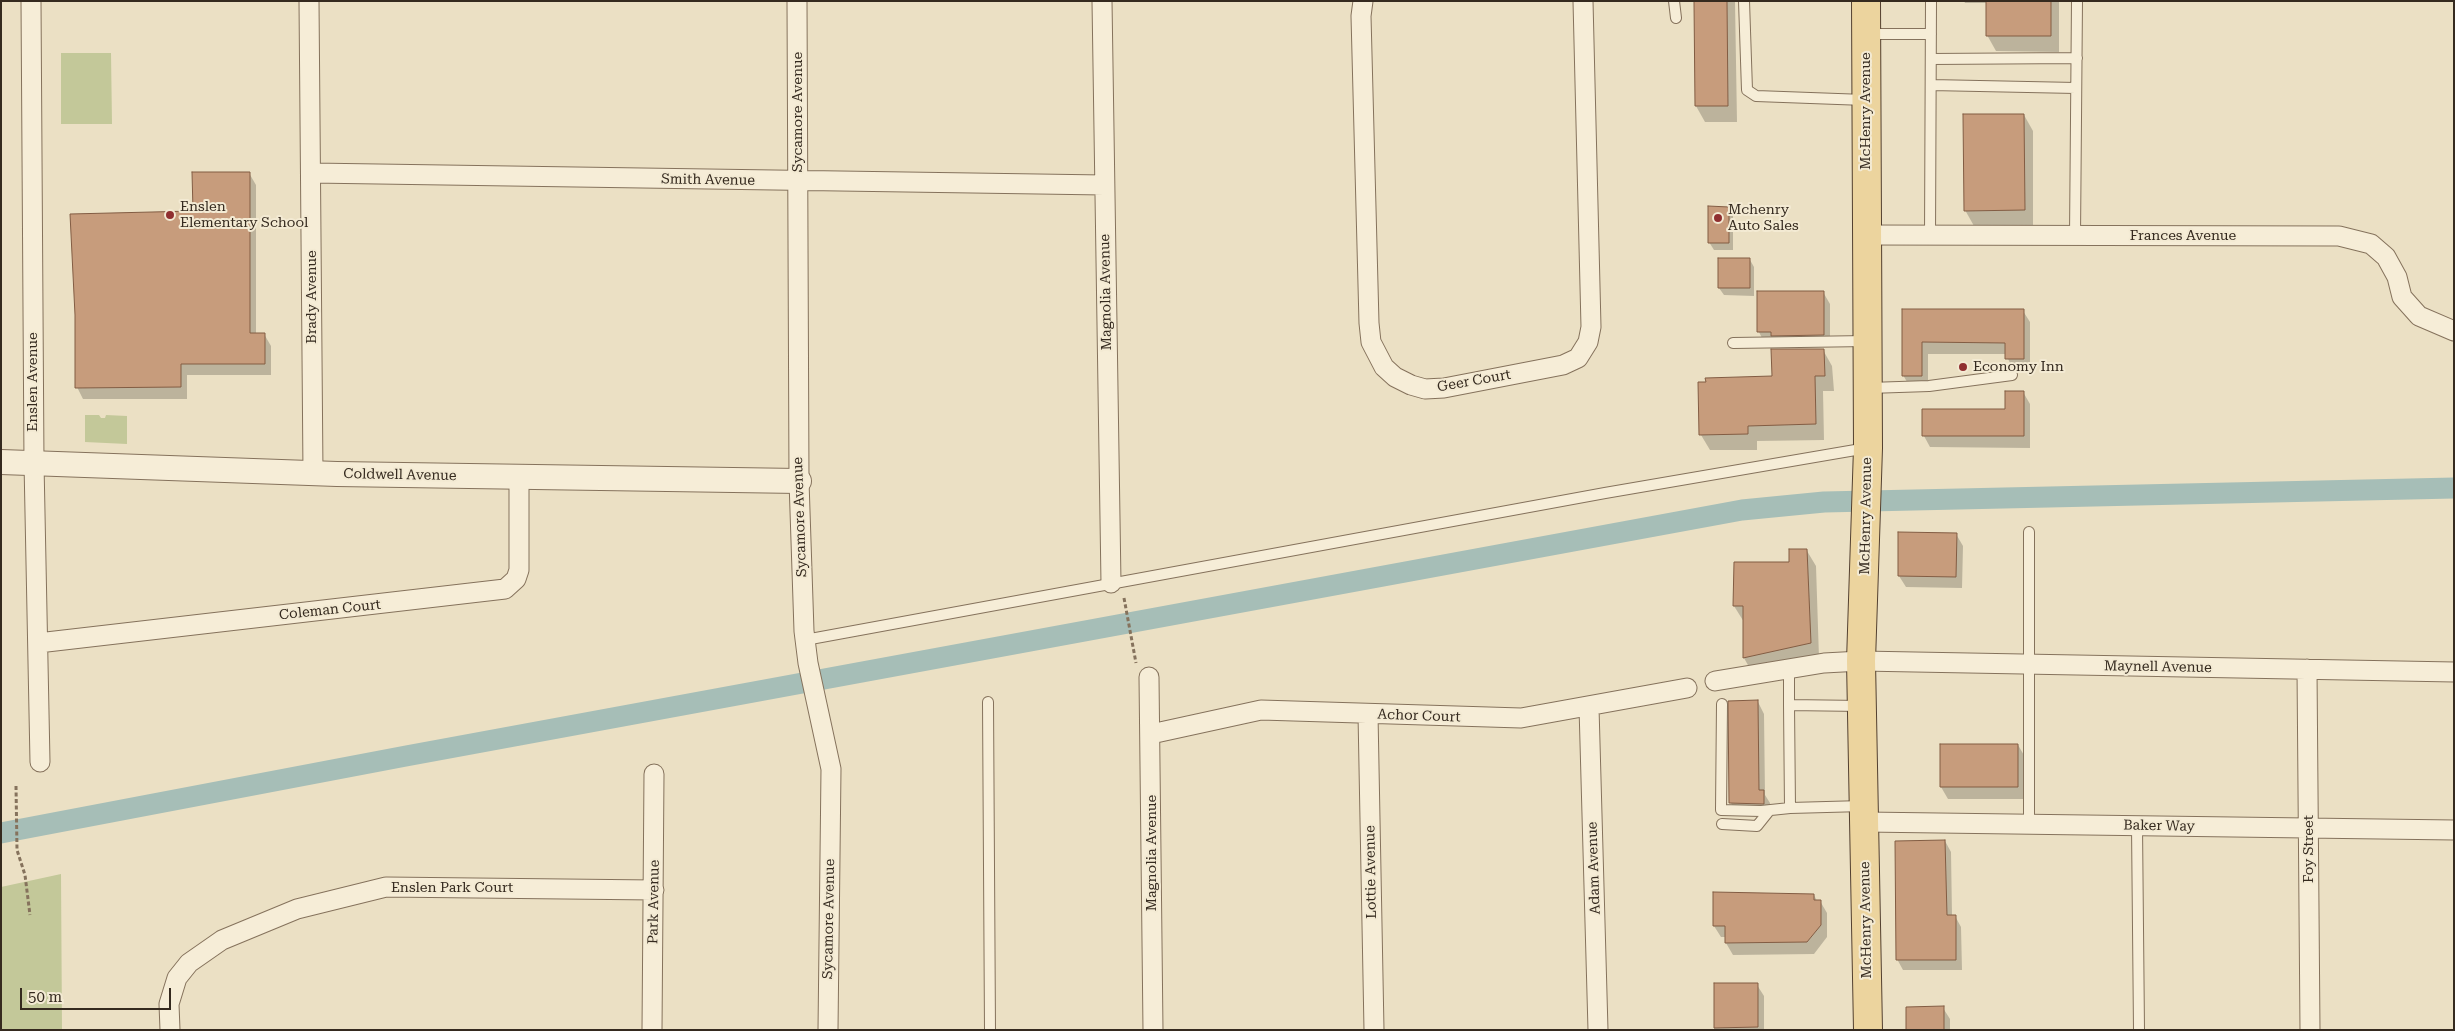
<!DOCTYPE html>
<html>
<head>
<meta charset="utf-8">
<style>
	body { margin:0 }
	#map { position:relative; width:2455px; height:1031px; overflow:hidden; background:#ebe0c4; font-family:"Roboto Serif",serif }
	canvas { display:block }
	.frame { position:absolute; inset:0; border:2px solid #352a1f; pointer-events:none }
	.scale { position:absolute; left:20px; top:988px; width:151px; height:22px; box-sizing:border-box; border:2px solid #352a1f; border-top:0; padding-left:6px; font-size:15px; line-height:18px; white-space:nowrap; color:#352a1f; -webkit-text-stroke:4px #f3ead3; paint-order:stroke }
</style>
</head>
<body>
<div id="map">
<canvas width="2455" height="1031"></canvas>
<div class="frame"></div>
<div class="scale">50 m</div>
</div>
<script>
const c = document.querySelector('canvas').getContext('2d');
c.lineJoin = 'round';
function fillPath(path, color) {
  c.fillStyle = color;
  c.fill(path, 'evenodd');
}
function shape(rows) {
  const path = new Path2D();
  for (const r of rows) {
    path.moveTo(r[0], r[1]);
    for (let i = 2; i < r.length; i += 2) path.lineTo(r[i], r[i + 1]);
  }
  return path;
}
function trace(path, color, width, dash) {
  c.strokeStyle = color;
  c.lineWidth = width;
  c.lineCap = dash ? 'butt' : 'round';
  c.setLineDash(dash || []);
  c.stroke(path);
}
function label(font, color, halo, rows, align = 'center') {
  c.font = font + ' "Roboto Serif",serif';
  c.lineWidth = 4;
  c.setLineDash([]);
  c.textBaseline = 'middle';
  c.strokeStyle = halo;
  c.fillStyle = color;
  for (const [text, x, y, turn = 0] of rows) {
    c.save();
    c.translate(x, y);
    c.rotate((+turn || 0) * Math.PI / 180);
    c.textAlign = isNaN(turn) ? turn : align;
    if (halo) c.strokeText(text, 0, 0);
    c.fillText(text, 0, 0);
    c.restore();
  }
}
const green = shape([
	[61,53,111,53,112,124,61,124],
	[85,415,99,415,101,418,105,418,106,415,127,416,127,444,85,442],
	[61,874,62,1030,1,1030,1,887]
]);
const shadow = shape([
	[1695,1,1735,1,1737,122,1705,122,1696,106],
	[1964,1,2059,1,2059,52,1996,51,1987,35,1987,3,1965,3],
	[2024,115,2033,131,2033,226,1974,226,1965,210],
	[249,173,256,185,256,334,264,334,271,346,271,375,187,375,187,399,83,399,77,387,194,212],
	[1728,208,1733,216,1733,250,1714,250,1709,242],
	[1750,260,1754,267,1754,296,1724,295,1719,288],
	[1823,292,1830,304,1830,346,1765,344,1759,332],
	[1903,310,2023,311,2030,322,2030,370,2013,370,2006,354,1928,354,1928,387,1910,387,1903,375],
	[1823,350,1832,366,1834,391,1823,391,1824,440,1757,441,1757,450,1710,450,1701,435],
	[2023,392,2030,404,2030,448,1930,447,1924,436,2006,410],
	[1956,534,1963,546,1962,588,1906,587,1899,576],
	[1807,551,1816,566,1819,658,1753,674,1744,658,1744,622,1734,606],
	[1758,702,1764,714,1765,795,1770,803,1770,815,1738,815,1731,803],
	[2018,745,2025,757,2025,799,1948,799,1941,787],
	[1945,841,1951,852,1952,916,1955,916,1961,927,1962,970,1903,970,1897,959],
	[1814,895,1817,901,1820,901,1827,913,1827,937,1814,954,1733,955,1726,943,1726,937,1721,937,1714,926],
	[1715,985,1757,985,1764,996,1764,1030,1714,1030],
	[1943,1008,1950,1019,1950,1030,1908,1030]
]);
const canal = shape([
	[1,833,406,756,1742,510,1824,502,2454,488]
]);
const building = shape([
	[1694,1,1727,1,1728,106,1695,106,1694,1],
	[1986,1,2051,1,2051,36,1986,36,1986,1],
	[1963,114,2024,114,2025,210,1964,211,1963,114],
	[192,172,250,172,250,333,265,333,265,364,181,364,181,387,75,388,75,315,70,214,193,211,192,172],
	[1708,206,1729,207,1729,243,1708,243,1708,206],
	[1718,258,1750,258,1750,288,1718,288,1718,258],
	[1757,291,1824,291,1824,335,1771,336,1771,332,1757,332,1757,291],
	[1902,309,2024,309,2024,359,2005,359,2005,343,1922,342,1922,376,1902,376,1902,309],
	[1771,349,1824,349,1825,376,1815,376,1816,424,1748,426,1748,434,1699,435,1698,382,1706,382,1705,378,1772,376,1771,349],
	[2005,391,2024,391,2024,436,1922,436,1922,409,2005,409,2005,391],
	[1898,532,1957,533,1956,577,1898,576,1898,532],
	[1789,549,1807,549,1811,643,1743,658,1743,606,1733,606,1734,562,1789,562,1789,549],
	[1758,700,1759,790,1764,790,1764,804,1729,803,1728,701,1758,700],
	[1940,744,2018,744,2018,787,1940,787,1940,744],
	[1945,840,1947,915,1956,915,1956,960,1896,960,1895,841,1945,840],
	[1713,892,1814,894,1814,900,1821,900,1821,925,1807,942,1725,943,1725,926,1713,926,1713,892],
	[1714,983,1758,983,1758,1027,1714,1028,1714,983],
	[1944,1006,1944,1030,1906,1030,1906,1007,1944,1006]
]);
const path = shape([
	[1124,598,1136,663],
	[16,786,17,850,25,875,30,915]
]);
const service = shape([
	[1674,1,1676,18],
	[1744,1,1747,90,1756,96,1865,100],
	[1867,34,1931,34],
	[1931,59,2077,58],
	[1931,85,2076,88],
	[1930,236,1931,1],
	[2075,236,2077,1],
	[1733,343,1867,341],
	[1869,388,1929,386,2012,375],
	[805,640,1605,493,1867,448],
	[1789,669,1789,705],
	[988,702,990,1030],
	[1722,704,1721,810,1761,811,1790,808,1863,806],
	[1790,808,1789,705,1861,706],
	[1722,824,1757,826,1769,811],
	[2029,824,2029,532],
	[2137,826,2139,1030]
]);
const minor = shape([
	[31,1,34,463,40,762],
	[309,1,313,473],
	[797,1,799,481,804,631,808,663,831,769,828,1030],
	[1102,1,1111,583],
	[1363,1,1361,16,1369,323,1371,342,1384,367,1395,377,1411,385,1425,389,1444,388,1563,365,1578,358,1588,342,1591,327,1583,1],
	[312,173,1104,185],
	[1867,235,2339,236,2371,244,2386,257,2397,277,2402,297,2419,316,2454,331],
	[38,643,505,589,516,579,519,570,519,478],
	[2307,669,2310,1030],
	[1149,677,1153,1030],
	[1715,681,1824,663,1861,661,2454,672],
	[1589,707,1598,1030],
	[1368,714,1374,1030],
	[1151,734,1261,710,1521,718,1687,688],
	[1865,822,2454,830],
	[170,1030,169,1004,177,978,189,963,222,940,297,909,386,887,654,890],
	[652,1030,654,774]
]);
const tertiary = shape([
	[1,462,337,474,799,481]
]);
const primary = shape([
	[1866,1,1868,448,1861,661,1868,1030]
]);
const markers = [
	[170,215,5,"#902f30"],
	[1718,218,5,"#902f30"],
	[1963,367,5,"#902f30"]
];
const streetNames = [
	["McHenry Avenue",1866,111,-90],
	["Sycamore Avenue",798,112,-90],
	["Smith Avenue",708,180,1],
	["Frances Avenue",2183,236],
	["Magnolia Avenue",1106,292,-91],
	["Brady Avenue",312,297,-90],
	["Geer Court",1474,381,-10],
	["Enslen Avenue",33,382,-90],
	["Coldwell Avenue",400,475,1],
	["McHenry Avenue",1866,516,-89],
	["Sycamore Avenue",800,517,-92],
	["Coleman Court",330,610,-6],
	["Maynell Avenue",2158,667,1],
	["Achor Court",1419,716,2],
	["Baker Way",2159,826,1],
	["Foy Street",2309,849,-90],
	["Magnolia Avenue",1152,853,-90],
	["Adam Avenue",1594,868,-92],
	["Lottie Avenue",1371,872,-91],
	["Enslen Park Court",452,888],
	["Park Avenue",654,902,-89],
	["Sycamore Avenue",829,919,-89],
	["McHenry Avenue",1866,920,-91]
];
const poiNames = [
	["Enslen",180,207],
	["Elementary School",180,223],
	["Mchenry",1728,210],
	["Auto Sales",1728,226],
	["Economy Inn",1973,367]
];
fillPath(green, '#c3c899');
fillPath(shadow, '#0003');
trace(canal, '#a6beb7', 21);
fillPath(building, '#c79c7c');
trace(building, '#825c43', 1);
trace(service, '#85725c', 12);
trace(minor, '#85725c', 21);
trace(tertiary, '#85725c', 26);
trace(primary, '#534030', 30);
trace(path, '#85725c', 3, [4, 2.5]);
trace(service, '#f6edd7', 10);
trace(minor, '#f6edd7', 19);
trace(tertiary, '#f6edd7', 24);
trace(primary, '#ecd49e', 28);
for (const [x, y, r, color] of markers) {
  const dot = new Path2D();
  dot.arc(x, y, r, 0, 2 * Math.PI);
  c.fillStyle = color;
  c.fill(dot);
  trace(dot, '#f3ead3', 2);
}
label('14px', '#352a1f', '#f3ead3', streetNames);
label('14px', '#352a1f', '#f3ead3', poiNames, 'left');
</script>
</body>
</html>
